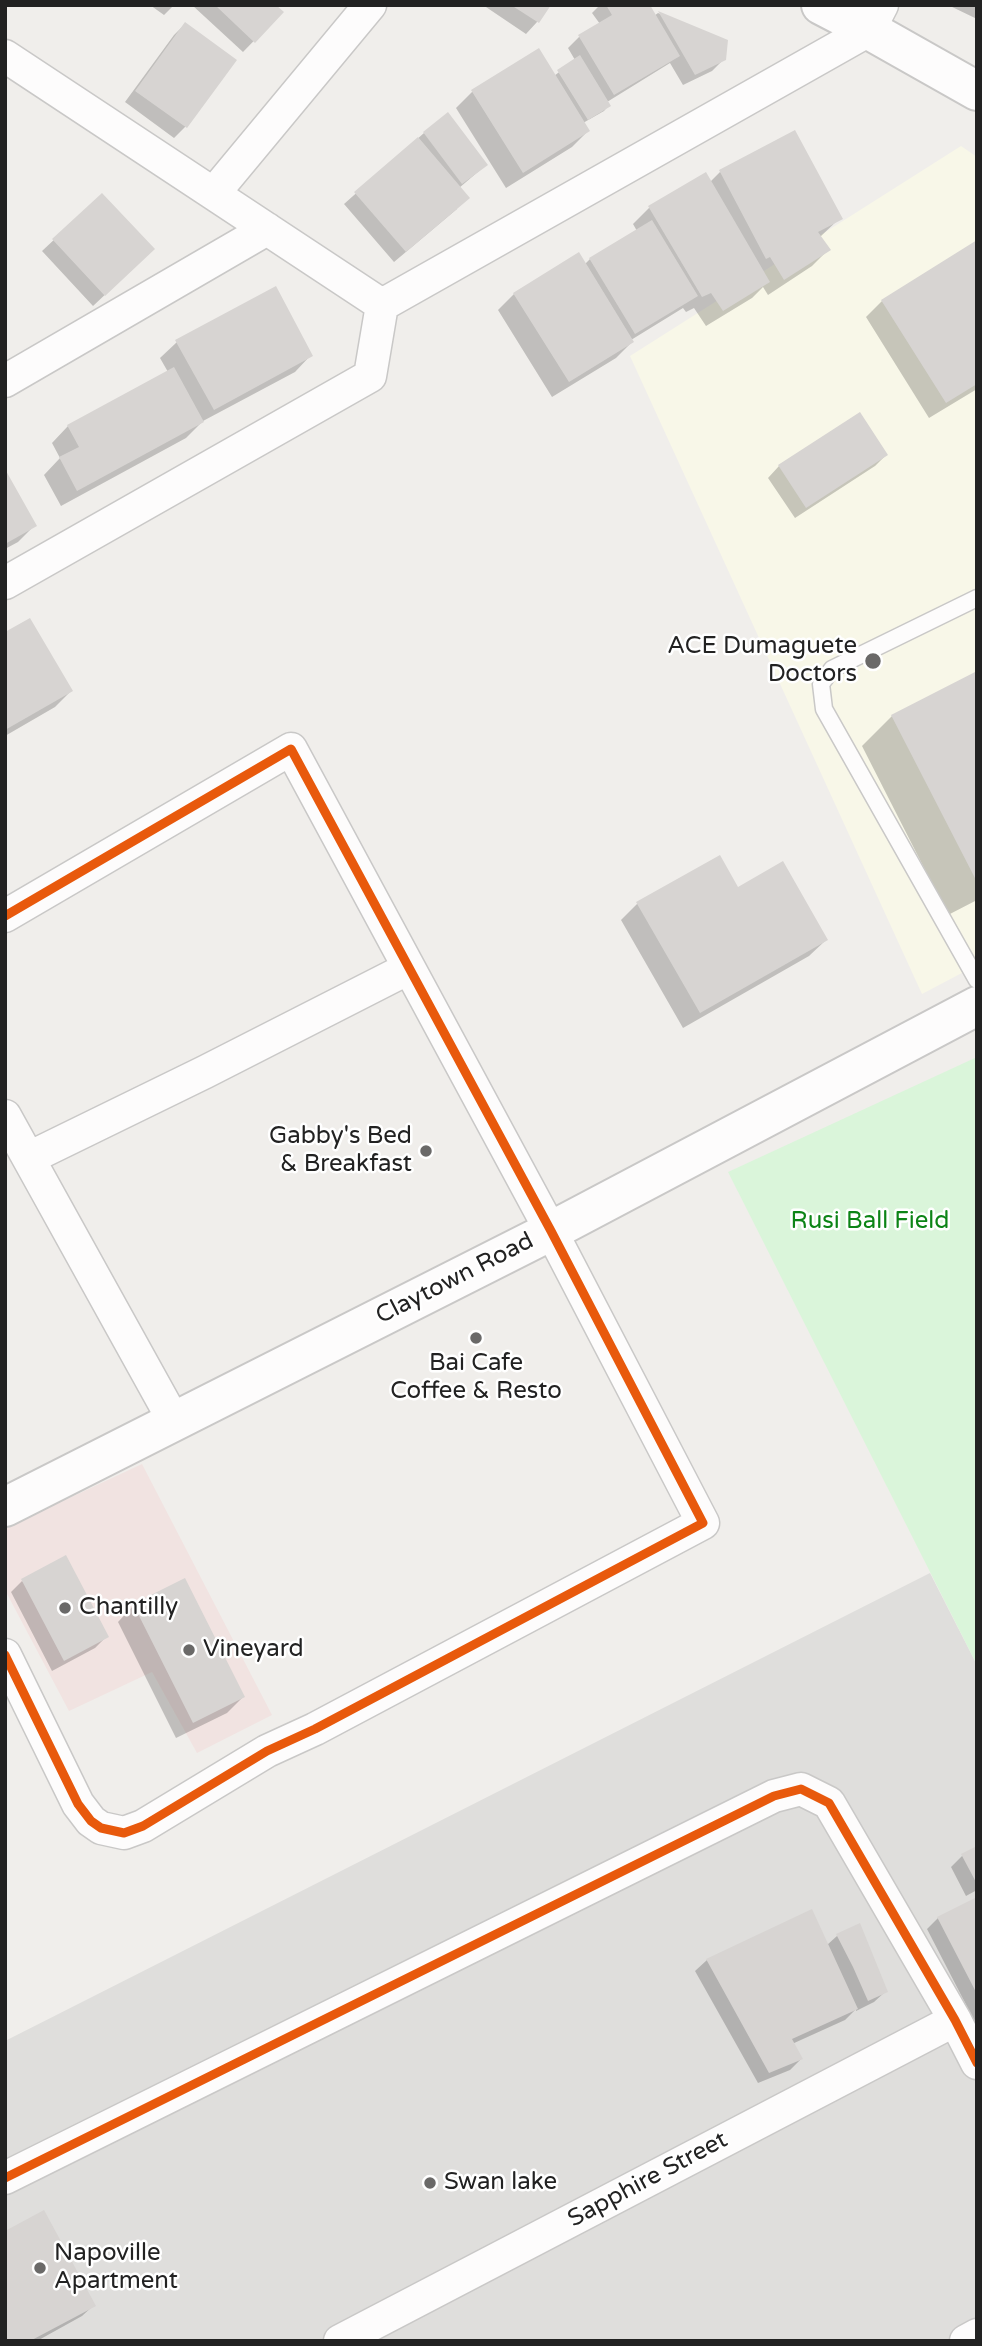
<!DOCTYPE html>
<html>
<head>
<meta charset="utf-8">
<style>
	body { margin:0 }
	#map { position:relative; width:982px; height:2346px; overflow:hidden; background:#f0eeeb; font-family:"Varela Round",sans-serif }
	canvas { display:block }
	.frame { position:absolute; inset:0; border:7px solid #222; pointer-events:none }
</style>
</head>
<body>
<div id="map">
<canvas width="982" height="2346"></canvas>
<div class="frame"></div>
</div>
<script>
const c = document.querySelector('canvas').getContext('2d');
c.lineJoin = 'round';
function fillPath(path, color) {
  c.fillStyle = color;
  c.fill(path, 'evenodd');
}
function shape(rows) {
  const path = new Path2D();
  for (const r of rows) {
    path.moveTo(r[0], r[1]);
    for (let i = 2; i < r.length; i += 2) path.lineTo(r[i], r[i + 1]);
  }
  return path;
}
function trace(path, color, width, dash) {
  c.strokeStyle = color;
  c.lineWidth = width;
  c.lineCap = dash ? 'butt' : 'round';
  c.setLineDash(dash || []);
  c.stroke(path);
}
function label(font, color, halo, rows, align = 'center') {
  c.font = font + ' "Varela Round",sans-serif';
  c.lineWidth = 5;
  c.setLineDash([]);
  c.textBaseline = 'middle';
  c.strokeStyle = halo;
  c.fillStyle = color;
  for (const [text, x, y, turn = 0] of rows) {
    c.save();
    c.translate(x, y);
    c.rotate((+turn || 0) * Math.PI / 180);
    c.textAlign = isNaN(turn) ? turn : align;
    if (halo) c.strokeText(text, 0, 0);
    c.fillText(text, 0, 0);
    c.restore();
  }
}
const residential = shape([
	[930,1573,977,1665,977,2341,5,2341,5,2041]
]);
const commercial = shape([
	[142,1464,272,1715,197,1753,152,1672,69,1711,5,1590,5,1528]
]);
const education = shape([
	[961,146,977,157,977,965,922,994,630,356]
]);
const park = shape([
	[977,1057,977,1665,728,1172]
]);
const shadow = shape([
	[150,5,174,5,164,15],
	[192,5,273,5,281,13,243,52],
	[483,5,549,5,537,22,526,34],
	[600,5,648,5,654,16,658,13,726,41,724,59,712,71,683,85,670,63,607,102,609,105,604,111,583,123,588,131,572,147,506,188,456,108,472,92,538,51,554,76,575,60,568,48,579,37,600,24,592,13],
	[948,5,977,5,977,19],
	[185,24,235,60,185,127,174,138,125,102,174,35],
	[424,133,486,165,459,188,457,209,394,262,344,204],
	[720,172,840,218,820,237,828,250,812,266,768,295,763,287,752,298,706,326,694,308,686,312,683,308,631,340,632,342,616,358,552,397,498,310,514,294,584,265,590,259,637,231,633,224,649,208,706,174,710,182],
	[102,195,142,260,93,306,42,251],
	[977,242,977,389,929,418,866,317,882,301],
	[177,342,311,355,295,372,203,421,186,438,61,506,44,475,60,458,52,443,68,426,168,372,160,358],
	[886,455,875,466,795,518,768,478,779,466],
	[5,474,34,526,18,542,5,549],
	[5,635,71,691,55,707,5,736],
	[977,673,977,900,948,915,862,746,892,716],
	[738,889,826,940,809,956,683,1028,621,920,637,904],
	[22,1581,106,1637,95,1648,52,1671,11,1592],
	[134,1605,243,1697,227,1713,176,1738,118,1622],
	[977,1848,977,1890,966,1896,951,1867,963,1855],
	[977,1899,977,2026,927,1929,938,1918],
	[812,1912,827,1945,837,1936,859,1925,886,1991,874,2002,856,2011,856,2009,845,2020,792,2044,801,2059,790,2070,758,2083,695,1971,707,1960],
	[94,2305,82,2316,37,2341,5,2341]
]);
const building = shape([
	[215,5,276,5,284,12,255,43],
	[511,5,551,5,539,23],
	[606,5,650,5,680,56,614,95,578,35,612,15],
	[658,11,728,40,726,60,695,75],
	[185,22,237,60,187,128,135,91],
	[539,48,590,131,523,173,471,90],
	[580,55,611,106,588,120,557,70],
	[448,112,488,165,462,184,423,132],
	[795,130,843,219,818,232,831,250,784,280,770,257,766,259,719,170],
	[418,137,470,198,406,252,354,192],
	[706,172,770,282,723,311,711,293,702,297,648,206],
	[102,193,155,249,105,296,52,239],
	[652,220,698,296,635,334,589,258],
	[977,240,977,384,946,403,881,300],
	[579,252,634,342,569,382,513,293],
	[276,286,313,356,214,410,175,340],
	[174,367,204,422,77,491,59,457,79,447,67,425],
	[860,412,888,455,806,508,778,465],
	[5,469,37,526,5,544],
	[30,618,73,691,5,730,5,632],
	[977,671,977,882,891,715],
	[720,855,738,887,783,861,828,940,700,1013,636,902],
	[66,1555,109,1637,64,1661,21,1579],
	[185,1578,245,1697,193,1723,133,1604],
	[977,1846,977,1884,961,1854],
	[977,1897,977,1994,937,1917],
	[812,1909,858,2009,792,2039,803,2059,769,2073,706,1959],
	[860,1923,888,1992,868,2001,853,1967,836,1934],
	[44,2210,96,2306,30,2341,5,2341,5,2231]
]);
const service = shape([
	[977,598,832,669,821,684,824,709,977,980]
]);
const minor = shape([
	[5,56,382,305],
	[214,193,370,5],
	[382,305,869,30,882,5],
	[5,381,267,229],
	[5,583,370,376,382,305],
	[5,916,291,749,551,1231,703,1523,315,1729,267,1751,143,1826,124,1833,101,1828,91,1821,78,1804,5,1655],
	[5,1116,174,1421],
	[29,1158,205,1072,409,968],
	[5,2178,774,1796,801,1789,829,1803,955,2020,977,2063],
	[340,2341,955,2020],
	[966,2341,977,2335]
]);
const tertiary = shape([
	[821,5,869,30,977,91],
	[5,1507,551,1231,977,1006]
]);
const cycleway = shape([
	[5,916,291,749,551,1231,703,1523,315,1729,267,1751,143,1826,124,1833,101,1828,91,1821,78,1804,5,1655],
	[5,2178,774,1796,801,1789,829,1803,955,2020,977,2063]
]);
const markers = [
	[873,661,9,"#6a6968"],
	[426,1151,7,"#6a6968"],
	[476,1338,7,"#6a6968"],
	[65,1608,7,"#6a6968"],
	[189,1650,7,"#6a6968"],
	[430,2183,7,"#6a6968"],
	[40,2268,7,"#6a6968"]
];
const poiNames = [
	["ACE Dumaguete",857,647,"right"],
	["Doctors",857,675,"right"],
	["Gabby's Bed",412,1137,"right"],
	["& Breakfast",412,1165,"right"],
	["Bai Cafe",476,1364,"center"],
	["Coffee & Resto",476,1392,"center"],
	["Chantilly",79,1608],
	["Vineyard",203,1650],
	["Swan lake",444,2183],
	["Napoville",54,2254],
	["Apartment",54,2282]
];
const parkNames = [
	["Rusi Ball Field",870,1222]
];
const streetNames = [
	["Claytown Road",455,1279,-27],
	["Sapphire Street",648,2180,-28]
];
fillPath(residential, '#dfdedc');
fillPath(commercial, '#f1e3e1');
fillPath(education, '#f8f7e8');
fillPath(park, '#daf5da');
fillPath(shadow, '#0003');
fillPath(building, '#d7d4d2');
trace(service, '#c9c8c7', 19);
trace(minor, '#c9c8c7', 35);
trace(tertiary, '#c9c8c7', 42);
trace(service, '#fdfcfc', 16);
trace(minor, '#fdfcfc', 32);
trace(tertiary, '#fdfcfc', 38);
trace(cycleway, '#e8590c', 9);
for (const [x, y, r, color] of markers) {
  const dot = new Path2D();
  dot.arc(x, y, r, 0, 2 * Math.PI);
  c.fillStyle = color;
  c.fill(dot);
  trace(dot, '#fff', 2.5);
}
label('24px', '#222', '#fff', poiNames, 'left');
label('24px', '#0c8416', '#fff', parkNames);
label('24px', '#222', '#fff', streetNames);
</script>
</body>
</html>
